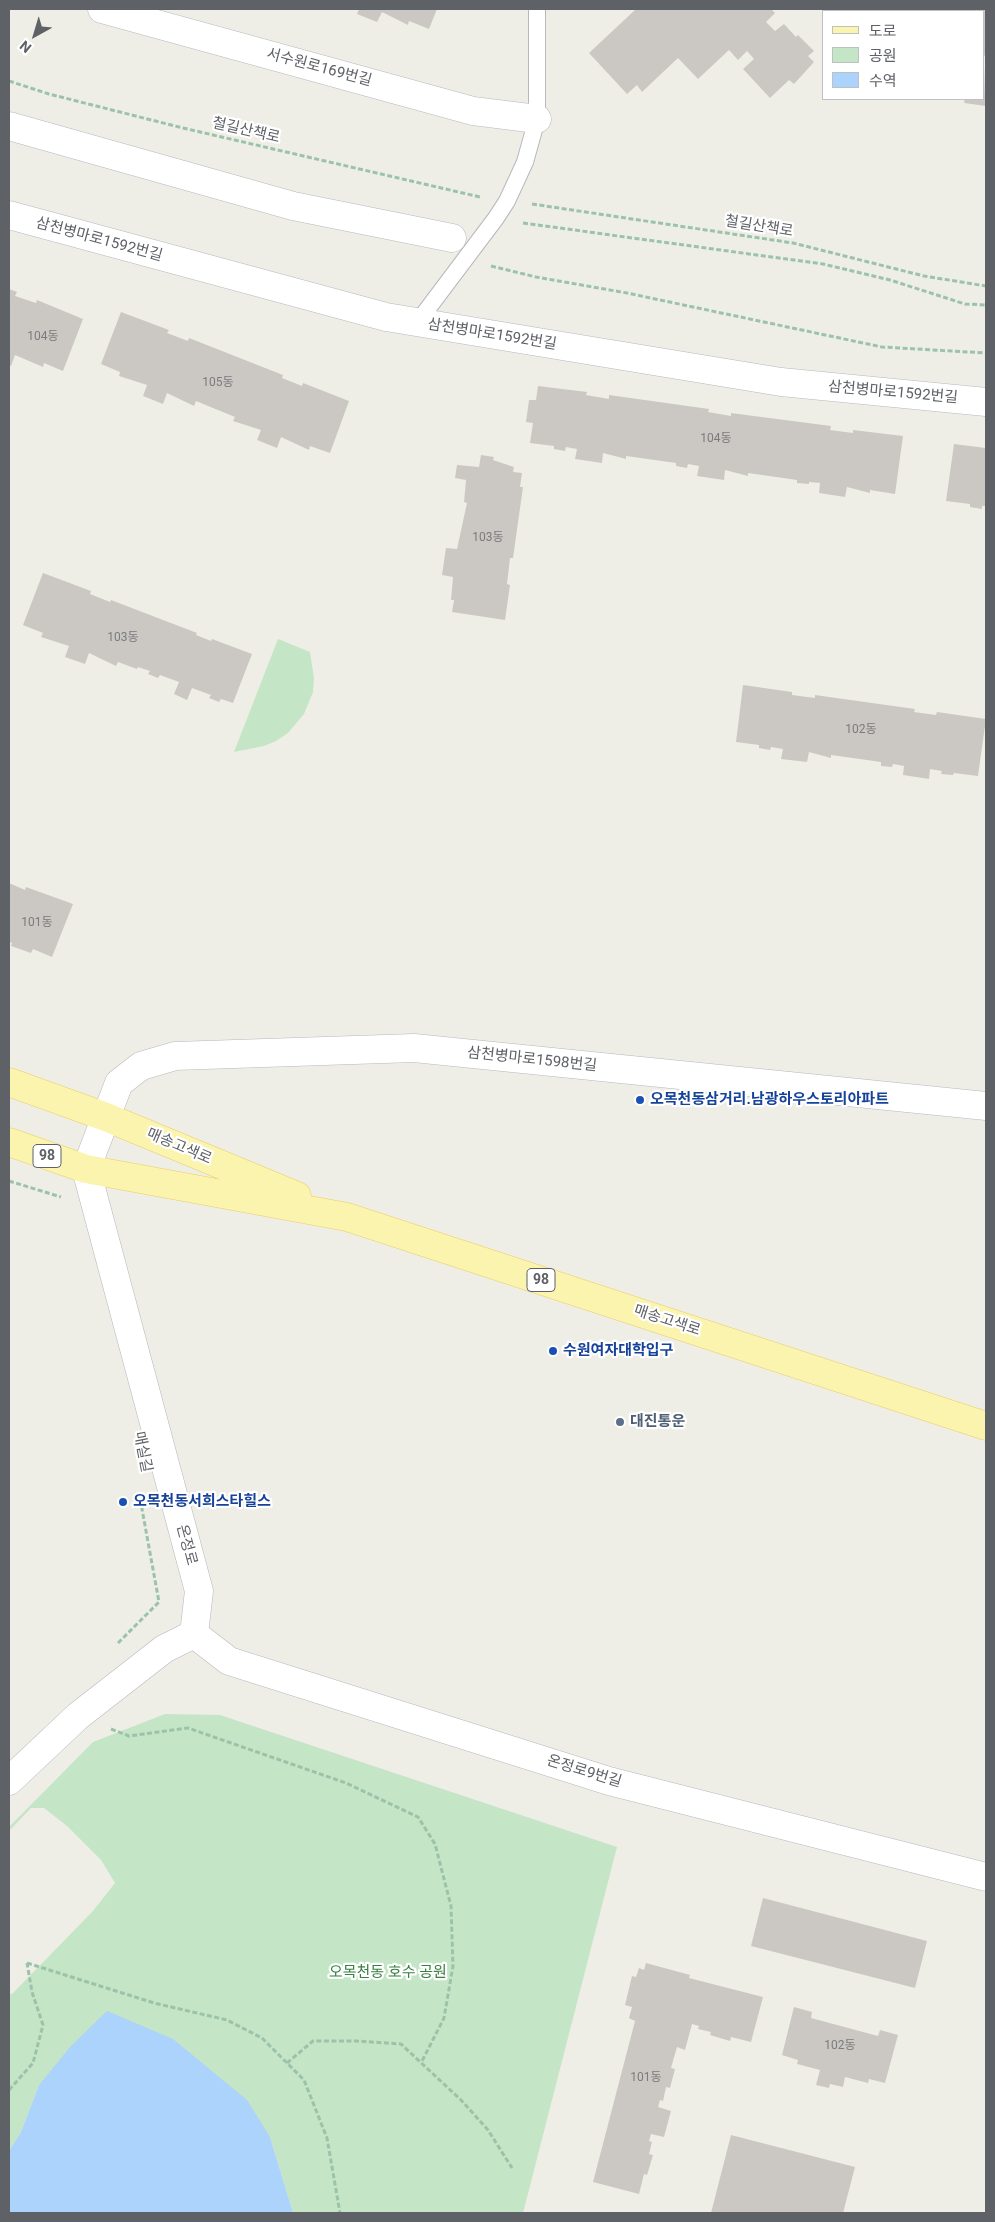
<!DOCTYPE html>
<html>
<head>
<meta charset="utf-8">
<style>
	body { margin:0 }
	#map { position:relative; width:995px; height:2222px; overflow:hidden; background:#efeee6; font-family:Roboto,"Noto Sans KR",sans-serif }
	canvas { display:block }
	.frame { position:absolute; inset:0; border:10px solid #5e6166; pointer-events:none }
	.legend { position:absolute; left:822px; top:10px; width:162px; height:90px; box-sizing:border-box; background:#fff; border:1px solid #bfc0c2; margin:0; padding:6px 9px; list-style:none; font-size:15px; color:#5e6166 }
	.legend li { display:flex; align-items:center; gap:10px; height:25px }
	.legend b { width:25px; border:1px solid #bfc0c2 }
	.north { position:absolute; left:10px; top:10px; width:50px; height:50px; -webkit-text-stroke:4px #fff; paint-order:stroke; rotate:219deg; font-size:14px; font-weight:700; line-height:20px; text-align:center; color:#5e6166 }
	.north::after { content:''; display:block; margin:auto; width:18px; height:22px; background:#5e6166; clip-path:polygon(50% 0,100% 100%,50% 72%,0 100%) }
</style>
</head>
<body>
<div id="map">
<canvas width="995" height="2222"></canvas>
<div class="frame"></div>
<ul class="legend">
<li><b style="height:6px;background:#fbf4af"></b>도로</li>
<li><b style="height:14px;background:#c4e5c6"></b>공원</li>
<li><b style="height:14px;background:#abd3fb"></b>수역</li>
</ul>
<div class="north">N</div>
</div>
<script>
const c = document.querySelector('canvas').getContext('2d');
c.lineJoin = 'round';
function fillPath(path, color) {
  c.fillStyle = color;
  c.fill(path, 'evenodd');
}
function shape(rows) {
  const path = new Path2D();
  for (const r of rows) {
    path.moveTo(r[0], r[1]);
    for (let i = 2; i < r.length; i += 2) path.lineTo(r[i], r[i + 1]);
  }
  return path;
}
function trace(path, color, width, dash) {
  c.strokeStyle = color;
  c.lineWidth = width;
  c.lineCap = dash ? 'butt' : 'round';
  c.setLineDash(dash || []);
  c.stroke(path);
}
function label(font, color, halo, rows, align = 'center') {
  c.font = font + ' Roboto,"Noto Sans KR",sans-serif';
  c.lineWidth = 4.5;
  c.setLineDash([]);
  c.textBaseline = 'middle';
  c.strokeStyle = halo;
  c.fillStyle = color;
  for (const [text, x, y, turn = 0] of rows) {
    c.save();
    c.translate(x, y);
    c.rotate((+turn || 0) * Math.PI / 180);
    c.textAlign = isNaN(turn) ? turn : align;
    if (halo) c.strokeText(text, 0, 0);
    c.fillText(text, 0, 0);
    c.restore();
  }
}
const green = shape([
	[278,639,310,652,314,678,313,692,304,714,288,733,276,741,264,746,234,752],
	[165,1714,220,1715,617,1847,523,2213,293,2213,270,2137,39,2085,21,2132,9,2151,9,1995,13,1993,93,1911,115,1883,101,1860,67,1826,44,1808,31,1808,9,1831,9,1827,93,1742]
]);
const water = shape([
	[107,2011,173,2039,247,2100,270,2137,293,2213,9,2213,9,2151,21,2132,39,2085,71,2046]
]);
const building = shape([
	[359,9,437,9,429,29,409,21,408,25,382,12,377,22,357,14],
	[636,9,771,9,775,13,766,22,775,31,784,24,796,37,798,35,814,51,808,56,814,62,794,84,789,80,770,98,743,69,754,59,747,51,738,60,729,50,698,79,678,58,642,92,637,85,627,94,589,53],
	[966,9,986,9,986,58,984,55,984,11,963,11],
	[985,66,986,106,964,103,965,99,984,99],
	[9,289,17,292,15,296,36,303,37,300,83,319,63,371,44,363,43,367,15,355,11,366,9,365],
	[121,312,169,330,167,333,188,341,189,338,283,375,282,378,302,386,303,383,349,401,330,453,310,446,309,450,281,437,277,448,257,440,261,430,233,421,235,417,196,401,194,406,167,393,163,404,143,396,147,385,119,376,120,372,101,364],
	[538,386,587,392,586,395,609,399,609,395,709,409,708,412,731,416,731,413,831,426,830,430,853,433,853,430,903,436,895,494,870,490,870,493,847,487,845,497,819,493,820,483,809,482,809,484,797,483,797,480,748,473,748,476,725,470,724,480,697,476,699,466,688,464,687,468,676,466,676,463,626,456,626,459,603,453,602,463,575,459,577,449,566,447,565,451,554,449,554,446,530,443,533,423,526,422,529,400,536,400],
	[954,444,986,448,986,506,982,506,982,509,970,507,970,504,946,501],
	[481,455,494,457,493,460,514,467,513,472,522,473,520,487,523,487,513,558,510,558,507,584,510,585,505,620,452,612,454,600,451,600,453,577,442,575,446,548,457,549,467,503,464,502,466,480,455,478,457,465,479,467],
	[43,573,91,591,90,594,110,602,111,600,197,633,196,635,211,641,212,639,252,654,233,703,221,699,219,702,209,698,211,695,192,688,187,700,174,694,179,682,160,675,158,678,148,674,150,671,138,667,137,669,118,662,116,666,89,653,85,664,65,657,69,646,41,637,43,633,23,625],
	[743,685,792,692,792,695,815,698,815,695,915,709,914,712,936,715,937,712,986,719,978,776,954,773,953,775,941,774,942,771,930,769,929,779,903,775,904,766,893,764,892,767,881,766,881,762,831,755,831,758,809,752,807,762,781,759,783,749,771,747,770,750,759,748,759,745,736,742],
	[9,883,25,890,26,887,73,904,52,957,33,949,31,953,11,946,12,943,9,942],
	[763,1898,927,1941,915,1988,751,1946],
	[646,1963,690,1975,689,1978,763,1997,751,2042,731,2037,730,2041,710,2035,711,2032,698,2029,699,2026,692,2024,685,2050,677,2047,671,2068,675,2069,670,2088,666,2087,663,2101,660,2100,658,2107,671,2111,664,2137,651,2134,649,2141,652,2142,649,2154,653,2155,647,2175,644,2174,639,2194,593,2182,635,2021,629,2018,632,2007,625,2005,632,1976,636,1977,639,1968,644,1970],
	[794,2007,812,2012,811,2018,878,2036,880,2030,898,2035,885,2083,869,2079,868,2083,845,2077,843,2087,830,2084,829,2088,816,2085,820,2070,797,2064,798,2060,782,2055],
	[731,2135,855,2167,843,2213,711,2213]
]);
const path = shape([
	[9,81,49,94,183,128,480,197],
	[532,204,793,243,924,276,986,286],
	[523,223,823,264,890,280,965,304,986,305],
	[491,266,536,277,627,293,882,347,986,353],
	[9,1181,61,1197],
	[118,1643,159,1602,140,1498],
	[111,1729,129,1736,188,1728,346,1783,418,1817,435,1844,451,1906,453,1966,444,2018,421,2063],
	[27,1963,154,2003,227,2020,262,2038,304,2080,327,2138,340,2213],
	[287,2063,313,2041,356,2041,401,2044,461,2100,488,2130,512,2168],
	[9,2090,33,2063,43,2025,32,1992,27,1963]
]);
const lane = shape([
	[417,323,496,218,507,201,525,162,537,119,537,9]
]);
const street = shape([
	[102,9,473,111,537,119],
	[9,126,293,206,452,238],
	[9,215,386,317,781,382,986,402],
	[194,1634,229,1661,609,1781,986,1877],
	[9,1781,78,1716,164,1649,194,1634,199,1591,86,1169,119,1083,141,1066,175,1056,414,1048,986,1106]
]);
const primary = shape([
	[9,1082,106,1117,297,1196],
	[9,1142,86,1169,347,1217,986,1426]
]);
const markers = [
	[640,1100,5,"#1a4fb4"],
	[553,1351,5,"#1a4fb4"],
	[620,1422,5,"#5c6f8a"],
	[123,1502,5,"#1a4fb4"]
];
const numberNames = [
	["104동",43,337],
	["105동",218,383],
	["104동",716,439],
	["103동",488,538],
	["103동",123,638],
	["102동",861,730],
	["101동",37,923],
	["102동",840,2046],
	["101동",646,2078]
];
const shields = [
	[47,1156,28],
	[541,1280,28]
];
const shieldNames = [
	["98",47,1156],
	["98",541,1280]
];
const streetNames = [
	["서수원로169번길",319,68,15],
	["철길산책로",246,131,13],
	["철길산책로",759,227,9],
	["삼천병마로1592번길",99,240,15],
	["삼천병마로1592번길",492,335,9],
	["삼천병마로1592번길",893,393,5],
	["삼천병마로1598번길",532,1060,6],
	["매송고색로",179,1147,23],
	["매송고색로",667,1321,18],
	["매실길",142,1452,79],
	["온정로",186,1545,75],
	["온정로9번길",584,1772,17]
];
const transitNames = [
	["오목천동삼거리.남광하우스토리아파트",650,1100],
	["수원여자대학입구",563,1351],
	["오목천동서희스타힐스",133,1502]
];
const serviceNames = [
	["대진통운",630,1422]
];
const parkNames = [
	["오목천동 호수 공원",388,1973]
];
fillPath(green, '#c4e5c6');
fillPath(water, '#abd3fb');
fillPath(building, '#cbc8c3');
trace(lane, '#b6b8bc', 18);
trace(street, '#b6b8bc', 29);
trace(primary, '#eacd64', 29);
trace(path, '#9cc3aa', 3, [5, 2.5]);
trace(lane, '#fff', 16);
trace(street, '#fff', 28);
trace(primary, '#fbf4af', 28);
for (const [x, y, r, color] of markers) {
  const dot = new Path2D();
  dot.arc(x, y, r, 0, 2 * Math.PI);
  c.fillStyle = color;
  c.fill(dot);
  trace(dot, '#fff', 2);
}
label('12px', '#797b7d', null, numberNames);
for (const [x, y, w] of shields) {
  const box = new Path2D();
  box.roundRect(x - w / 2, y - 11.5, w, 23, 4);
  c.fillStyle = '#fff';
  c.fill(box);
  trace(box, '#5e6166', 1);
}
label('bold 14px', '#5e6166', null, shieldNames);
label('15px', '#5e6166', '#fff', streetNames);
label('bold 15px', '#164399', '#fff', transitNames, 'left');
label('bold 15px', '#4e5e75', '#fff', serviceNames, 'left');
label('15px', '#398141', '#fff', parkNames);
</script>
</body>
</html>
